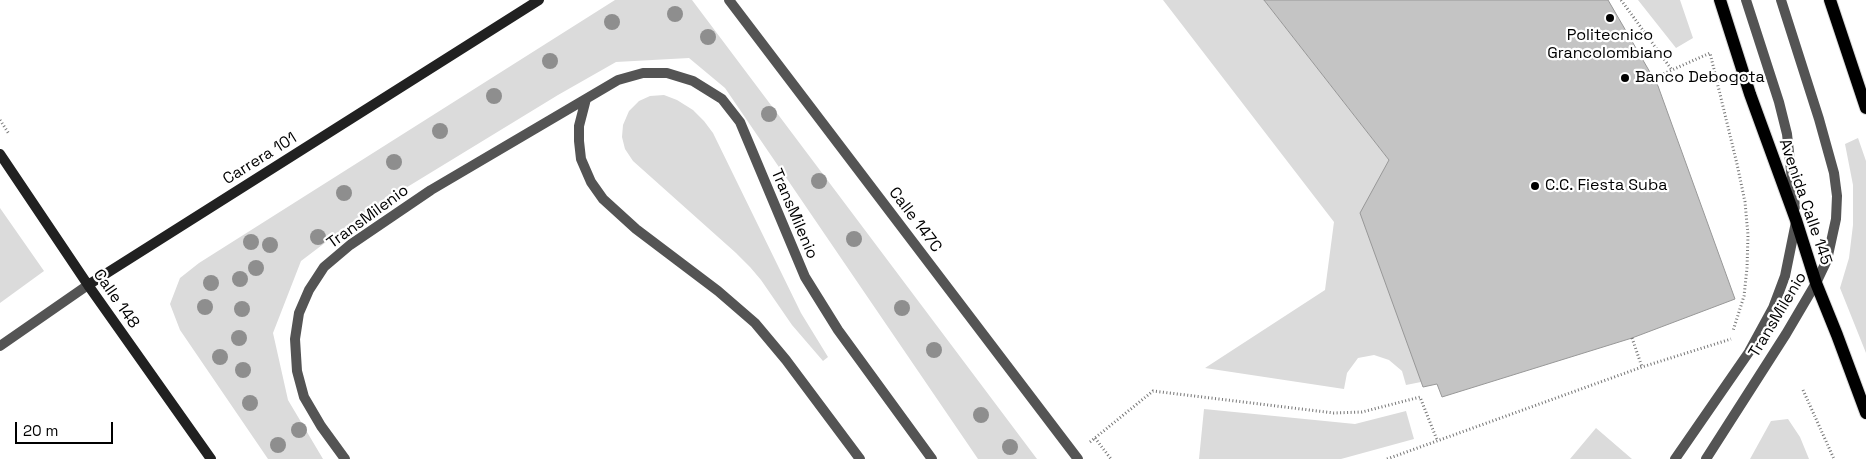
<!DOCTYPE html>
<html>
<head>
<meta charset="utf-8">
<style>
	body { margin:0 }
	#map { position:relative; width:1866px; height:459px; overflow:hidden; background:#fff; font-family:"Space Grotesk",sans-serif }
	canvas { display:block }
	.scale { position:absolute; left:15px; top:422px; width:98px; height:22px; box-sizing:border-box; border:2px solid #000; border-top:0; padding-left:6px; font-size:15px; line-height:18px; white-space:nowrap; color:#000; -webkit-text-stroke:4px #fff; paint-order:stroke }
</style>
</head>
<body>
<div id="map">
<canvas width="1866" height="459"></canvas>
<div class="scale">20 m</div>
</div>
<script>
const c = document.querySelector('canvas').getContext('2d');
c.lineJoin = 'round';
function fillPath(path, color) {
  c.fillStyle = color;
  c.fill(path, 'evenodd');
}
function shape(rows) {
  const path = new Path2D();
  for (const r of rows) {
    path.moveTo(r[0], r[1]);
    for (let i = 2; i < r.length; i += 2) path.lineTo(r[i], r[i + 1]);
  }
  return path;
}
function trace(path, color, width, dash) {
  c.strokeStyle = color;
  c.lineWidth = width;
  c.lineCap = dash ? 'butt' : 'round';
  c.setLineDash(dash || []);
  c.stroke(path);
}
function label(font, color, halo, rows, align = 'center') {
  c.font = font + ' "Space Grotesk",sans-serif';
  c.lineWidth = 4.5;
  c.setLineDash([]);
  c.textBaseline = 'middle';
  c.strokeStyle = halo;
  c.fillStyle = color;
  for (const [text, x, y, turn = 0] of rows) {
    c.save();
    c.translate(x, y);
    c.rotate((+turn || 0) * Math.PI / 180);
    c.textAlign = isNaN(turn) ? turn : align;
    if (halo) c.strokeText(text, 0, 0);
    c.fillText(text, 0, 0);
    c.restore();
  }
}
const green = shape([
	[615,0,692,0,1037,459,978,459,725,88,689,58,616,62,558,95,363,214,301,261,273,333,288,400,323,459,268,459,180,330,170,304,180,278,199,263],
	[1163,0,1264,0,1389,160,1421,382,1406,385,1402,371,1389,360,1374,355,1358,358,1347,373,1344,389,1205,368,1325,290,1334,222],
	[1638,0,1680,0,1693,38,1676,48],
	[664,95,677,100,693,110,704,121,713,133,801,313,828,357,823,361,792,325,761,280,750,267,736,253,633,161,625,149,622,137,623,125,629,111,639,101,650,96],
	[1858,138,1866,161,1866,353,1840,288,1849,258,1853,225,1853,185,1845,144],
	[0,208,44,271,0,303],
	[1204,409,1355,424,1406,411,1414,439,1341,459,1199,459],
	[1788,419,1800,437,1809,459,1750,459,1771,421],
	[1596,428,1632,459,1570,459]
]);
const building = shape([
	[1264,0,1608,0,1658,86,1735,299,1632,338,1442,397,1437,384,1423,387,1360,213,1389,160,1264,0]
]);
const path = shape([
	[1621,0,1672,70],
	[1654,78,1710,53,1737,164,1745,202,1748,235,1747,268,1744,296,1733,331],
	[0,120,9,134],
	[1632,338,1642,367],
	[1803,390,1834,459],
	[1095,438,1111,459],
	[1090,442,1153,391,1334,413,1362,412,1420,397,1437,440],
	[1387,459,1642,367,1731,339]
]);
const lane = shape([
	[1746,0,1779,102,1787,134,1795,207],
	[586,99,579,126,579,141,581,159,591,182,603,199,636,229,718,291,755,323,786,360,860,459],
	[345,459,321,426,304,397,297,371,295,339,299,313,309,290,324,267,350,245,431,190,618,80,643,73,667,73,693,81,722,99,740,122,805,277,838,330,932,459],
	[1675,459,1749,352,1773,308,1785,276,1796,222],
	[1706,459,1786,334,1816,283,1827,260,1836,219,1837,196,1834,173,1819,119,1781,0]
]);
const street = shape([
	[729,0,1078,459],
	[0,346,88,285]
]);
const secondary = shape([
	[0,154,88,285,211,459],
	[88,285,539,0]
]);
const primary = shape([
	[1720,0,1750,94,1796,220,1816,283,1837,335,1866,413],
	[1830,0,1866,108]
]);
const trees = [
	[675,14],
	[612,22],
	[708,37],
	[550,61],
	[494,96],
	[769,114],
	[440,131],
	[394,162],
	[819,181],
	[344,193],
	[318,237],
	[854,239],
	[251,242],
	[270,245],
	[256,268],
	[240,279],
	[211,283],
	[205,307],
	[902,308],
	[242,309],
	[239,338],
	[934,350],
	[220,357],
	[243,370],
	[250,403],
	[981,415],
	[299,430],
	[278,445],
	[1010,447]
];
const markers = [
	[1610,18,5,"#000"],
	[1625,78,5,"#000"],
	[1535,186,5,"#000"]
];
const poiNames = [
	["Politecnico",1610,36,"center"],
	["Grancolombiano",1610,54,"center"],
	["Banco Debogota",1635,78],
	["C.C. Fiesta Suba",1545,186]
];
const streetNames = [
	["Carrera 101",260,159,-32],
	["Avenida Calle 145",1805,202,71],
	["TransMilenio",794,214,67],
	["TransMilenio",368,217,-36],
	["Calle 147C",915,220,53],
	["Calle 148",116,299,55],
	["TransMilenio",1778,315,-59]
];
fillPath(green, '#dbdbdb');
fillPath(building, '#c4c4c4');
trace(building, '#989898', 1);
trace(primary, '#dbdbdb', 14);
trace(path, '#767676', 3, [1, 2.5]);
trace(lane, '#545454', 10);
trace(street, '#545454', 10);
trace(secondary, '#212121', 10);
trace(primary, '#000', 12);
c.fillStyle = '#8e8e8e';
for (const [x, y] of trees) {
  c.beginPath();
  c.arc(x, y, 8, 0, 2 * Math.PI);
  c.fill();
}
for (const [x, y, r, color] of markers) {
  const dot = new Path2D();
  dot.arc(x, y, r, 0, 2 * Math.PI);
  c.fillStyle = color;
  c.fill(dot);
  trace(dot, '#fff', 2);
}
label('16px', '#000', '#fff', poiNames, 'left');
label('16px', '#000', '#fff', streetNames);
</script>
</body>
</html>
